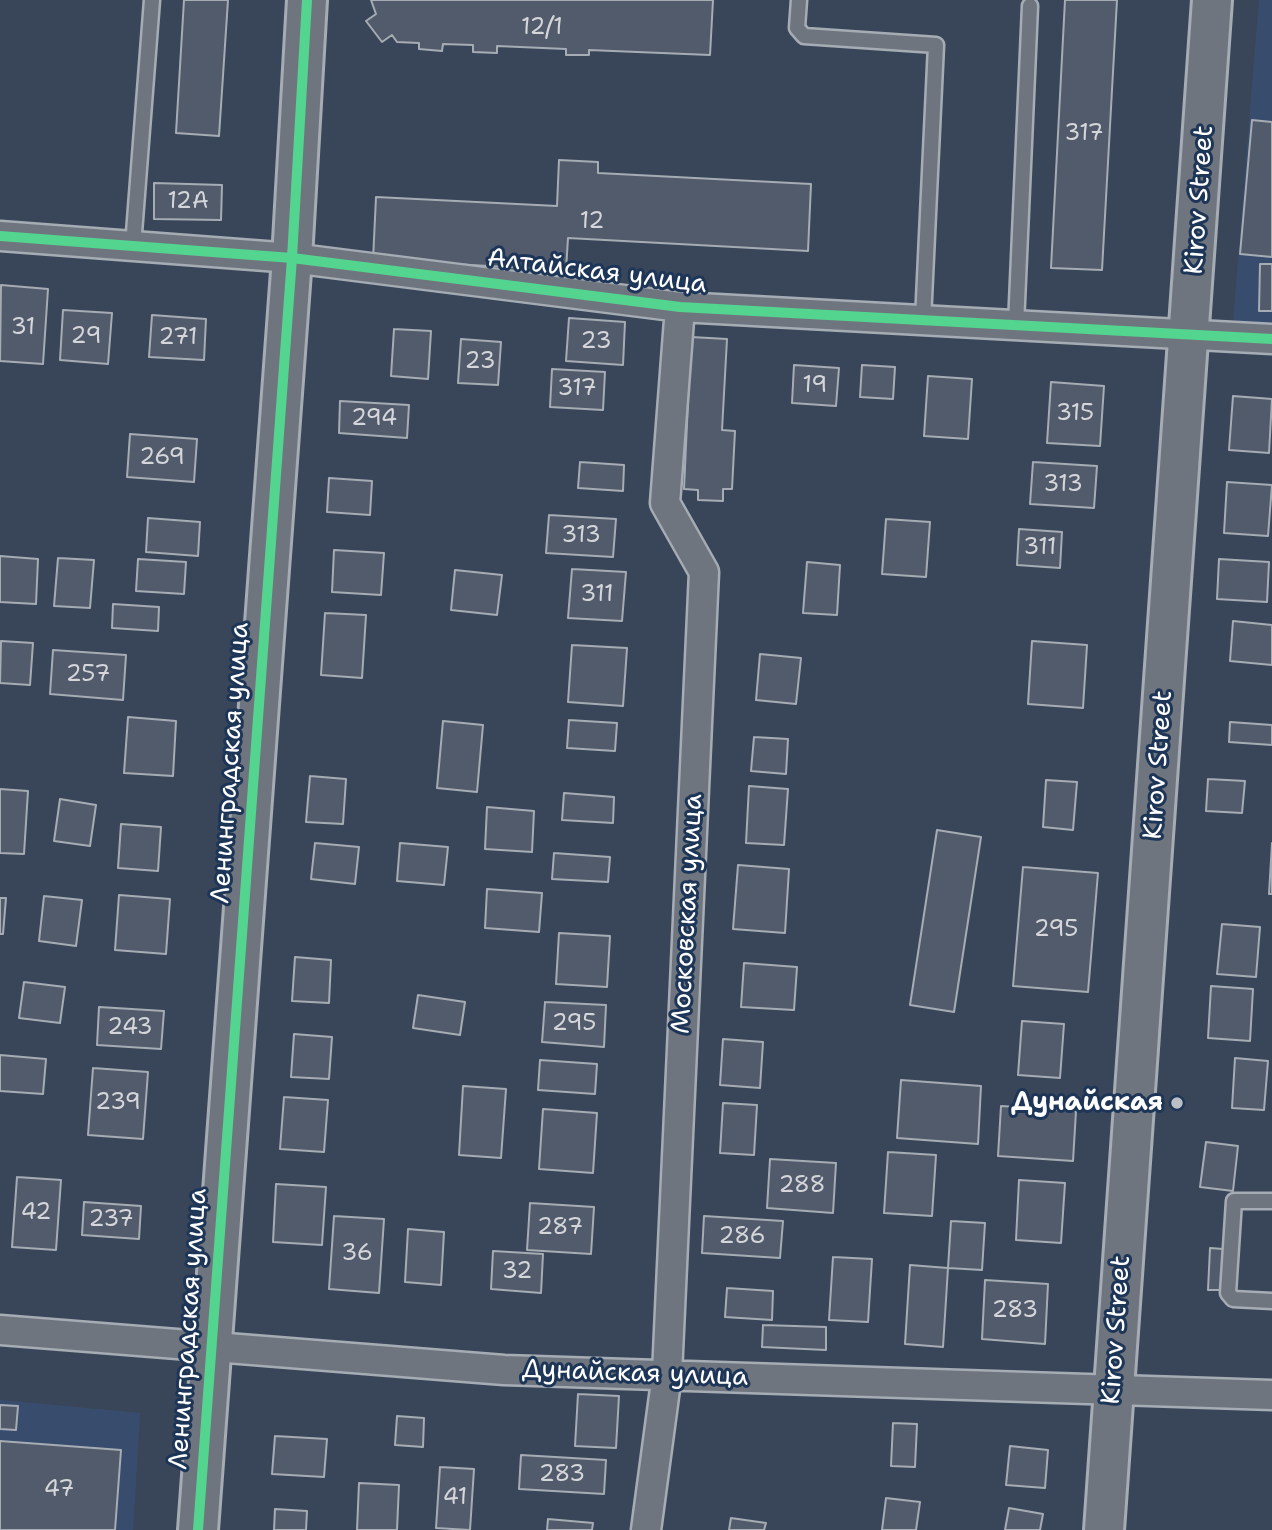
<!DOCTYPE html>
<html>
<head>
<meta charset="utf-8">
<style>
	body { margin:0 }
	canvas { display:block; background:#394659 }
</style>
</head>
<body>
<canvas width="1272" height="1530"></canvas>
<script>
const c = document.querySelector('canvas').getContext('2d');
c.lineJoin = 'round';
function fillPath(path, color) {
  c.fillStyle = color;
  c.fill(path, 'evenodd');
}
function shape(rows) {
  const path = new Path2D();
  for (const r of rows) {
    path.moveTo(r[0], r[1]);
    for (let i = 2; i < r.length; i += 2) path.lineTo(r[i], r[i + 1]);
  }
  return path;
}
function trace(path, color, width, dash) {
  c.strokeStyle = color;
  c.lineWidth = width;
  c.lineCap = dash ? 'butt' : 'round';
  c.setLineDash(dash || []);
  c.stroke(path);
}
function label(font, color, halo, rows, align = 'center') {
  c.font = font + ' "Shantell Sans",sans-serif';
  c.lineWidth = 6;
  c.setLineDash([]);
  c.textBaseline = 'middle';
  c.strokeStyle = halo;
  c.fillStyle = color;
  for (const [text, x, y, turn = 0] of rows) {
    c.save();
    c.translate(x, y);
    c.rotate((+turn || 0) * Math.PI / 180);
    c.textAlign = isNaN(turn) ? turn : align;
    if (halo) c.strokeText(text, 0, 0);
    c.fillText(text, 0, 0);
    c.restore();
  }
}
const built = shape([
	[1259,0,1272,0,1272,323,1233,324],
	[0,1400,140,1413,133,1530,0,1530]
]);
const building = shape([
	[184,0,228,0,219,136,176,133,184,0],
	[371,0,713,0,710,55,589,50,589,55,566,55,566,49,497,46,497,53,473,52,473,45,443,44,442,51,419,49,419,43,397,42,392,35,382,42,366,21,376,14,371,0],
	[1065,0,1117,0,1102,270,1051,268,1065,0],
	[1252,120,1272,122,1272,257,1240,254,1252,120],
	[559,160,598,162,598,173,811,184,808,251,568,238,566,270,373,260,376,197,557,206,559,160],
	[154,183,222,185,221,220,154,219,154,183],
	[1260,264,1272,264,1272,311,1259,311,1260,264],
	[1,285,48,289,43,364,0,361,1,285],
	[63,310,112,313,108,364,60,360,63,310],
	[152,315,206,319,204,360,149,357,152,315],
	[569,318,625,322,623,365,566,361,569,318],
	[394,329,431,331,428,379,391,376,394,329],
	[691,337,727,339,722,430,735,431,732,489,723,489,723,501,698,500,698,490,684,489,691,337],
	[461,339,501,342,498,385,458,383,461,339],
	[794,365,839,368,836,406,792,403,794,365],
	[862,365,895,367,893,399,860,397,862,365],
	[552,369,605,372,603,410,550,407,552,369],
	[928,376,972,379,968,439,924,436,928,376],
	[1051,382,1104,386,1100,446,1047,443,1051,382],
	[1233,396,1272,399,1269,453,1229,450,1233,396],
	[340,401,409,405,407,438,339,433,340,401],
	[130,434,197,439,194,482,127,477,130,434],
	[580,462,624,465,623,491,578,488,580,462],
	[1033,462,1097,466,1094,508,1030,504,1033,462],
	[329,478,372,481,370,515,327,512,329,478],
	[1227,482,1272,485,1268,536,1224,533,1227,482],
	[549,515,616,519,613,557,546,553,549,515],
	[148,518,200,522,198,556,146,552,148,518],
	[886,519,930,522,926,577,882,574,886,519],
	[1019,529,1062,532,1060,568,1017,565,1019,529],
	[334,550,384,553,381,595,332,592,334,550],
	[0,556,38,559,36,604,0,602,0,556],
	[58,558,94,560,90,608,54,606,58,558],
	[138,559,186,562,184,594,136,591,138,559],
	[1219,559,1269,562,1267,602,1217,599,1219,559],
	[807,562,840,565,837,615,803,613,807,562],
	[572,569,626,572,622,621,568,618,572,569],
	[455,570,502,575,497,615,451,610,455,570],
	[113,604,159,607,158,631,112,628,113,604],
	[325,613,366,615,362,678,321,675,325,613],
	[1233,621,1272,625,1272,665,1230,661,1233,621],
	[1,641,33,643,30,685,0,683,1,641],
	[1032,641,1087,645,1083,708,1028,704,1032,641],
	[572,645,627,648,623,706,568,702,572,645],
	[53,650,126,655,123,700,50,694,53,650],
	[760,654,801,658,796,704,756,700,760,654],
	[128,717,176,721,173,776,124,773,128,717],
	[569,720,617,723,615,751,567,748,569,720],
	[443,721,483,725,477,792,437,788,443,721],
	[1230,722,1272,725,1272,745,1229,742,1230,722],
	[754,737,788,739,786,774,751,771,754,737],
	[310,776,346,779,343,824,306,822,310,776],
	[1208,779,1245,781,1242,813,1206,811,1208,779],
	[1046,780,1077,782,1073,830,1043,827,1046,780],
	[749,786,788,789,784,845,746,843,749,786],
	[0,789,28,791,24,854,0,853,0,789],
	[564,793,614,797,613,823,562,820,564,793],
	[60,799,96,805,90,846,54,841,60,799],
	[487,807,534,811,532,852,485,849,487,807],
	[121,824,161,827,158,871,118,868,121,824],
	[937,830,981,837,954,1012,910,1005,937,830],
	[315,843,359,847,355,884,311,879,315,843],
	[400,843,448,847,444,885,397,881,400,843],
	[1272,843,1272,894,1269,894,1272,843],
	[554,853,610,857,608,882,552,879,554,853],
	[738,865,789,869,785,933,733,929,738,865],
	[1023,867,1098,873,1088,992,1013,986,1023,867],
	[487,889,542,893,539,932,485,928,487,889],
	[119,895,170,899,166,954,115,950,119,895],
	[44,896,82,900,76,946,39,941,44,896],
	[0,898,6,898,3,934,0,934,0,898],
	[1222,924,1260,927,1256,977,1217,974,1222,924],
	[559,933,610,936,607,987,556,984,559,933],
	[295,957,331,960,329,1003,292,1001,295,957],
	[744,963,797,967,794,1010,741,1007,744,963],
	[24,982,65,987,60,1023,19,1018,24,982],
	[1211,986,1253,989,1250,1041,1208,1038,1211,986],
	[418,995,465,1002,460,1035,413,1028,418,995],
	[545,1002,606,1005,604,1047,542,1042,545,1002],
	[99,1007,164,1011,161,1049,97,1045,99,1007],
	[1022,1021,1064,1024,1060,1078,1018,1075,1022,1021],
	[294,1034,332,1037,329,1079,291,1077,294,1034],
	[723,1039,763,1042,760,1088,720,1085,723,1039],
	[0,1055,46,1059,43,1094,0,1091,0,1055],
	[1235,1058,1268,1061,1264,1110,1232,1108,1235,1058],
	[540,1060,597,1064,595,1094,538,1090,540,1060],
	[93,1068,148,1072,143,1139,88,1135,93,1068],
	[901,1080,981,1086,978,1144,897,1138,901,1080],
	[463,1086,506,1089,501,1158,459,1155,463,1086],
	[284,1097,328,1100,324,1152,280,1149,284,1097],
	[723,1103,757,1105,754,1155,720,1153,723,1103],
	[1001,1106,1076,1111,1073,1161,998,1156,1001,1106],
	[543,1109,597,1113,593,1173,539,1169,543,1109],
	[1206,1142,1238,1146,1233,1191,1200,1187,1206,1142],
	[888,1152,936,1155,932,1216,884,1213,888,1152],
	[770,1159,836,1163,833,1213,767,1208,770,1159],
	[17,1177,61,1180,56,1250,12,1247,17,1177],
	[1019,1180,1065,1183,1061,1243,1016,1240,1019,1180],
	[276,1184,326,1187,322,1245,273,1242,276,1184],
	[84,1202,141,1206,139,1239,82,1235,84,1202],
	[530,1203,594,1207,591,1254,527,1250,530,1203],
	[334,1216,384,1219,379,1293,329,1289,334,1216],
	[704,1216,783,1221,780,1258,702,1253,704,1216],
	[951,1221,985,1223,982,1270,948,1268,951,1221],
	[408,1229,444,1232,441,1285,405,1282,408,1229],
	[1210,1248,1223,1249,1221,1290,1208,1290,1210,1248],
	[493,1251,543,1254,541,1293,491,1289,493,1251],
	[833,1257,872,1259,868,1322,829,1320,833,1257],
	[910,1265,948,1268,943,1347,905,1344,910,1265],
	[985,1280,1048,1284,1045,1344,982,1339,985,1280],
	[727,1288,773,1291,772,1320,725,1317,727,1288],
	[763,1325,826,1327,826,1350,762,1347,763,1325],
	[578,1394,619,1396,616,1448,575,1446,578,1394],
	[0,1405,18,1406,16,1430,0,1429,0,1405],
	[397,1416,424,1418,423,1447,395,1445,397,1416],
	[893,1423,917,1424,915,1467,891,1466,893,1423],
	[275,1436,327,1439,324,1477,272,1474,275,1436],
	[0,1441,121,1450,115,1530,0,1530,0,1441],
	[1010,1446,1048,1450,1045,1488,1006,1485,1010,1446],
	[521,1455,606,1460,604,1494,519,1489,521,1455],
	[440,1467,474,1469,470,1530,436,1528,440,1467],
	[359,1483,399,1485,397,1530,357,1530,359,1483],
	[886,1498,920,1502,916,1530,882,1530,886,1498],
	[1009,1508,1043,1514,1040,1530,1005,1530,1009,1508],
	[275,1509,307,1511,306,1530,274,1530,275,1509],
	[731,1518,766,1523,764,1530,729,1530,731,1518],
	[548,1519,593,1523,592,1530,547,1530,548,1519]
]);
const lane = shape([
	[799,0,797,28,804,36,936,45,923,320],
	[133,246,152,0],
	[1016,325,1030,6],
	[1272,1201,1234,1201,1228,1293,1233,1299,1272,1301]
]);
const street = shape([
	[0,236,292,258,680,307,1272,339],
	[0,1330,504,1370,1272,1395],
	[646,1530,667,1374,704,572,665,503,680,307]
]);
const secondary = shape([
	[198,1530,292,258,307,0],
	[1104,1530,1212,0]
]);
const cycleway = shape([
	[0,236,292,258,680,307,1272,339],
	[198,1530,292,258,307,0]
]);
const markers = [
	[1177,1103,7,"#babec5"]
];
const numberNames = [
	["12/1",542,28],
	["317",1084,134],
	["12А",188,202],
	["12",592,222],
	["31",23,328],
	["29",86,337],
	["271",178,338],
	["23",596,342],
	["23",480,362],
	["19",815,386],
	["317",577,389],
	["315",1075,414],
	["294",374,419],
	["269",162,458],
	["313",1063,485],
	["313",581,536],
	["311",1040,548],
	["311",597,595],
	["257",88,675],
	["295",1056,930],
	["295",574,1024],
	["243",130,1028],
	["239",118,1103],
	["288",802,1186],
	["42",36,1213],
	["237",111,1220],
	["287",560,1228],
	["286",742,1237],
	["36",357,1254],
	["32",517,1272],
	["283",1015,1311],
	["283",562,1475],
	["47",59,1490],
	["41",455,1498]
];
const streetNames = [
	["Kirov Street",1200,200,-86],
	["Алтайская улица",597,272,7],
	["Ленинградская улица",231,763,-86],
	["Kirov Street",1159,765,-86],
	["Московская улица",688,914,-87],
	["Ленинградская улица",189,1329,-86],
	["Kirov Street",1117,1330,-86],
	["Дунайская улица",635,1374,2]
];
const poiNames = [
	["Дунайская",1163,1103]
];
fillPath(built, '#384d6e');
fillPath(building, '#525b6b');
trace(building, '#a6acb4', 2);
trace(lane, '#a6acb4', 19);
trace(street, '#a6acb4', 33);
trace(secondary, '#a6acb4', 44);
trace(lane, '#6f757e', 14);
trace(street, '#6f757e', 28);
trace(secondary, '#6f757e', 38);
trace(cycleway, '#53d58f', 10);
for (const [x, y, r, color] of markers) {
  const dot = new Path2D();
  dot.arc(x, y, r, 0, 2 * Math.PI);
  c.fillStyle = color;
  c.fill(dot);
  trace(dot, '#1d3557', 2.5);
}
label('23px', '#d4d6da', null, numberNames);
label('26px', '#fff', '#1d3557', streetNames);
label('bold 26px', '#fff', '#1d3557', poiNames, 'right');
</script>
</body>
</html>
